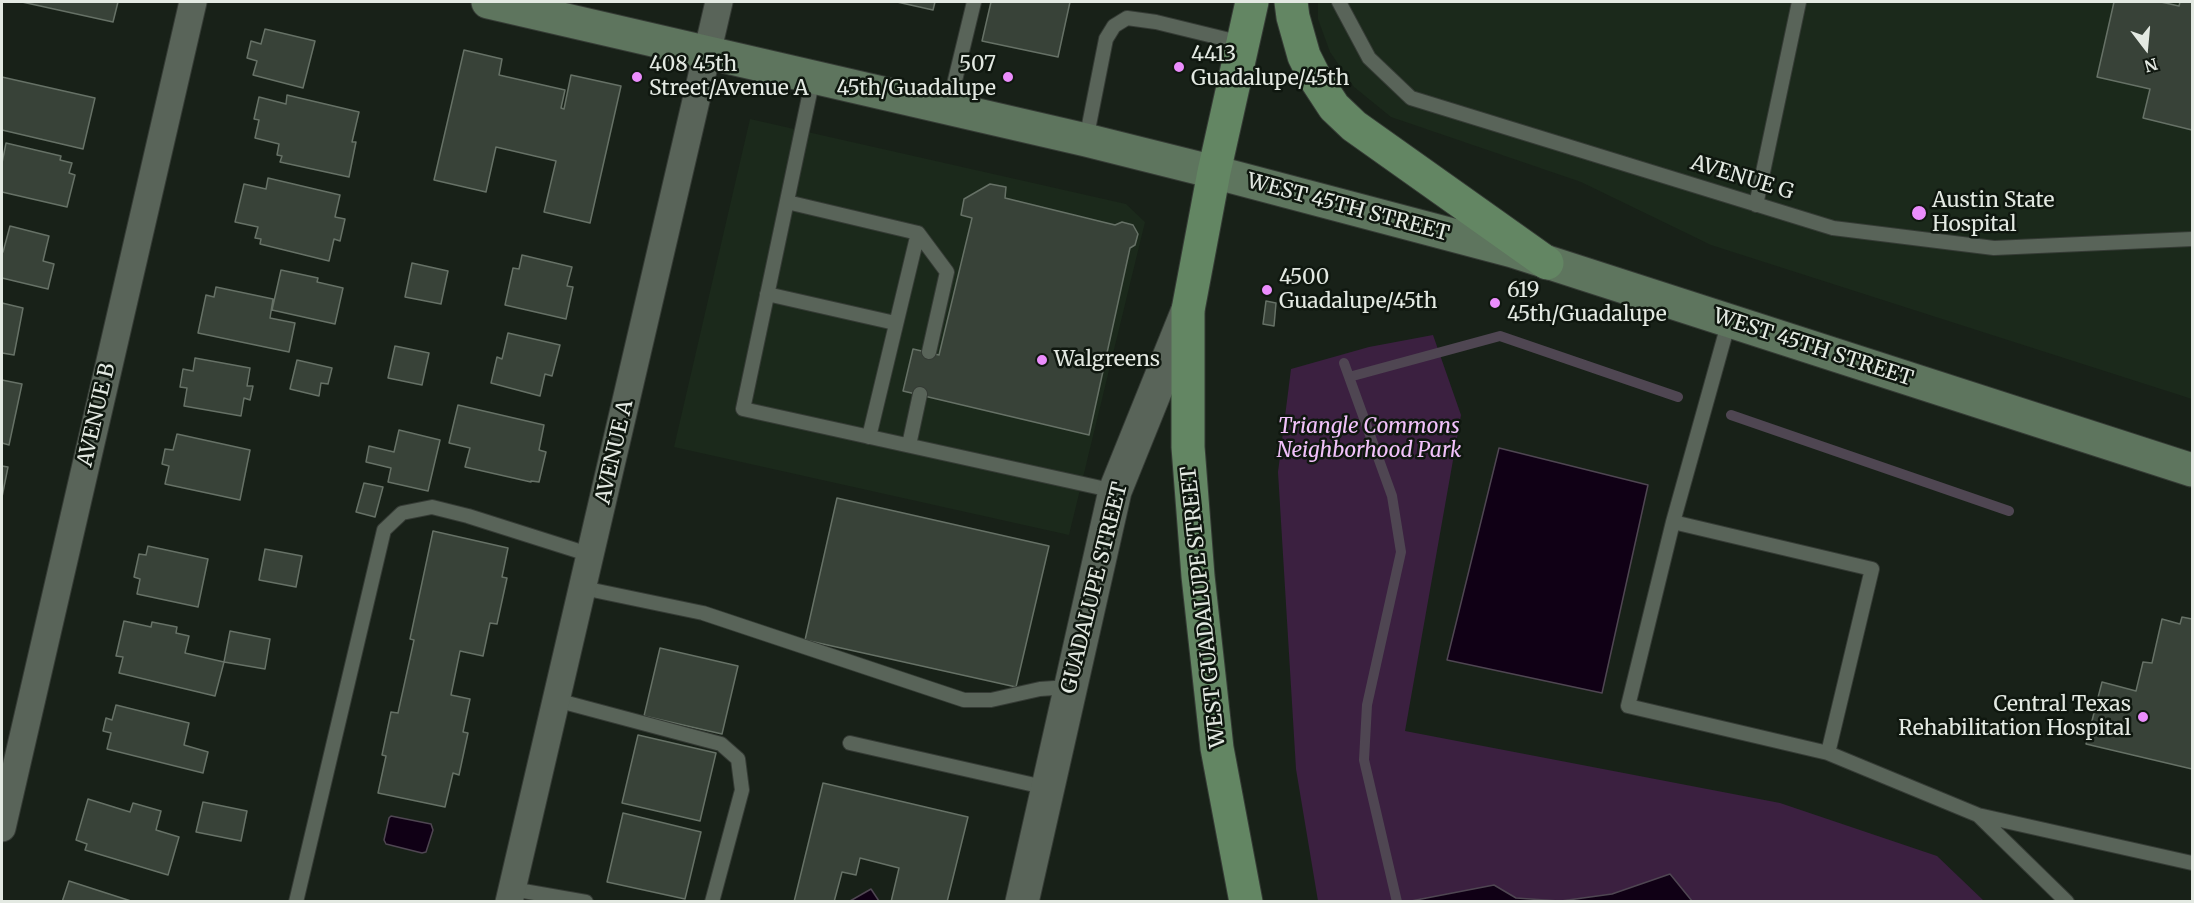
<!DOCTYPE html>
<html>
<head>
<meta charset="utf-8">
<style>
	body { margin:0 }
	#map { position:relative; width:2194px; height:903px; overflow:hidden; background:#182118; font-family:Merriweather,serif }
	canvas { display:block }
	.frame { position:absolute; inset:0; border:3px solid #e3e9e2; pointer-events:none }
	.north { position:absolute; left:2116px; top:18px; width:60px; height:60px; -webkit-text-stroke:4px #0f170f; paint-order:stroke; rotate:164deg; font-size:16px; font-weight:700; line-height:24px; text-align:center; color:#e3e9e2 }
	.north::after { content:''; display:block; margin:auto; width:21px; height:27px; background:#e3e9e2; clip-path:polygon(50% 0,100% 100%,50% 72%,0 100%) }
</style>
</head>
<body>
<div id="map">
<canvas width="2194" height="903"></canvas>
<div class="frame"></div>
<div class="north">N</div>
</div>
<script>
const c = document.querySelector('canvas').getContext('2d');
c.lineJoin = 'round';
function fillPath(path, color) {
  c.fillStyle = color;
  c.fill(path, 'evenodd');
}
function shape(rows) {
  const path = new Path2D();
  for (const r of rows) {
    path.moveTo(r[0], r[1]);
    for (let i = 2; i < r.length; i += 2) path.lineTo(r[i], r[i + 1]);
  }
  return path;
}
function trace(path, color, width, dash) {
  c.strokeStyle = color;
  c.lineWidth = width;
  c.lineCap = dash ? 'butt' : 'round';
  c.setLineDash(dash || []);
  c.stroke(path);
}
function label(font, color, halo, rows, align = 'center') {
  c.font = font + ' Merriweather,serif';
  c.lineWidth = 5;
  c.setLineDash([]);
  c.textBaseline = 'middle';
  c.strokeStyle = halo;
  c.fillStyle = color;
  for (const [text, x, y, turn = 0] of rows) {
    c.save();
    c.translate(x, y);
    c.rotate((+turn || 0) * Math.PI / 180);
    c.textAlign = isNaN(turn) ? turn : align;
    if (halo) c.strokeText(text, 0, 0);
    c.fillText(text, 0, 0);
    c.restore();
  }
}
const built = shape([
	[1318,2,2192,2,2192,399,1711,245,1581,182,1391,117,1354,87,1330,52,1318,19],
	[750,119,1126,204,1145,222,1069,535,674,447]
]);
const green = shape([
	[1433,335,1461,415,1405,731,1780,803,1937,856,1984,901,1318,901,1296,769,1278,472,1291,369,1369,347]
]);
const water = shape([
	[1499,448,1648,485,1602,693,1447,660,1499,448],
	[391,816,431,824,433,830,426,852,422,853,386,844,384,840,389,818,391,816],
	[1670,874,1692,901,1561,901,1612,894,1670,874],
	[1494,885,1516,898,1559,901,1411,901,1494,885],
	[871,889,879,901,850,901,871,889]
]);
const stream = shape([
	[1344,363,1392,496,1401,552,1367,705,1364,760,1397,902],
	[1349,377,1500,336,1678,397],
	[1731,415,2009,511]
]);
const building = shape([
	[22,2,118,2,113,22,22,2],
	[897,2,935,2,933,10,897,2],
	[991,2,1070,2,1058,57,982,41,991,2],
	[2114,2,2161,2,2179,6,2180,2,2192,2,2192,130,2143,118,2150,89,2097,77,2114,2],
	[265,29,315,41,303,88,253,75,257,61,247,58,251,41,261,44,265,29],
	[464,50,502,59,499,75,565,90,561,108,564,109,571,75,621,86,590,223,544,212,556,161,496,147,486,192,434,180,464,50],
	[2,77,95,98,83,149,2,130,2,77],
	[287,95,359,112,352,142,356,142,349,177,280,162,282,156,277,155,279,144,255,138,259,120,254,119,259,97,286,104,287,95],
	[6,143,61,156,60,160,72,163,69,173,75,175,67,207,2,192,2,163,6,143],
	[268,178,340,195,335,217,345,219,340,241,334,239,329,261,260,244,261,239,255,238,258,227,235,222,244,184,266,189,268,178],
	[990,184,1006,187,1005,198,1115,225,1122,222,1133,225,1138,234,1135,245,1130,248,1089,435,903,391,913,349,939,355,972,218,961,215,964,199,990,184],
	[10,226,49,236,43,261,54,264,48,289,2,278,2,251,3,252,10,226],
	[522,255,572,267,567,286,573,287,566,319,505,305,513,268,519,269,522,255],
	[412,263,448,271,441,304,405,297,412,263],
	[281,270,318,278,317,282,343,288,335,324,272,310,281,270],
	[216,287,273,299,270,318,295,323,289,352,198,333,206,295,214,297,216,287],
	[1266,301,1276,303,1274,326,1263,324,1266,301],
	[2,303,23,308,14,355,2,353,2,303],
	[508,333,560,345,552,376,545,374,540,396,491,383,497,357,502,359,508,333],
	[395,346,429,353,422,385,388,378,395,346],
	[195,358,250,368,247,386,253,386,250,400,244,398,241,416,184,406,187,388,180,387,183,369,193,371,195,358],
	[297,360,332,368,328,384,321,383,319,396,290,389,297,360],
	[2,380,22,384,9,445,2,443,2,380],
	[458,405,544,425,539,450,546,452,539,482,531,481,531,482,465,467,470,448,449,443,458,405],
	[399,430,440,440,428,491,388,482,391,468,366,462,369,446,394,452,399,430],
	[177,434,250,450,240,500,165,484,169,466,162,464,165,449,173,450,177,434],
	[2,466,8,467,2,497,2,466],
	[364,483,383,487,375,517,356,512,364,483],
	[837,498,1049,546,1016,687,805,640,837,498],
	[433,531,508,548,502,577,507,578,497,624,490,623,483,656,460,651,451,695,470,699,463,732,468,733,459,775,453,773,445,807,378,793,386,756,382,755,391,712,398,713,414,640,410,639,433,531],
	[148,546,208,559,198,607,137,594,140,579,134,577,139,554,146,555,148,546],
	[265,549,302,556,296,587,259,580,265,549],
	[2182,617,2192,619,2192,769,2086,744,2102,682,2136,691,2143,662,2152,663,2162,619,2180,624,2182,617],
	[124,621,151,627,152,622,177,627,176,633,189,636,185,653,224,662,215,696,119,673,123,657,116,656,124,621],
	[230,631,270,639,265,669,224,662,230,631],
	[660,648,738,666,722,734,644,716,660,648],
	[116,705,189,723,184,745,208,752,203,773,107,749,111,733,103,731,106,718,112,720,116,705],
	[638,735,716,753,700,821,622,803,638,735],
	[823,783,968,817,947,902,891,902,899,868,860,858,856,875,842,872,834,902,794,902,823,783],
	[88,799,130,812,133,803,161,811,156,830,179,837,168,875,85,850,87,844,76,840,88,799],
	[203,802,247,811,241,841,196,832,203,802],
	[623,813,701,832,685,899,607,882,623,813],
	[69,881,134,902,62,902,69,881]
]);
const service = shape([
	[1339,2,1369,58,1411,98,1833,228,1994,248,2192,239],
	[813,78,743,409,1115,491],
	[948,109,974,2],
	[1086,140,1106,39,1114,26,1127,18,1156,22,1242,43],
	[787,202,918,233,869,437],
	[1756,205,1799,2],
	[918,233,947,272,929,352],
	[767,294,895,323],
	[909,445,920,394],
	[1673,522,1729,321],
	[583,588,703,613,964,700,991,700,1040,689,1069,687],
	[556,700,721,744,738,759,742,790,712,902],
	[850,743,1048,788],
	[1828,753,1872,569,1673,522,1628,706,1828,753,1978,815,2192,863],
	[1979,816,2067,902],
	[512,889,586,902],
	[296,902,384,530,402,513,432,507,468,516,591,555]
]);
const minor = shape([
	[2,828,193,2],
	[509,902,719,2]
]);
const tertiary = shape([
	[1022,902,1115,491,1188,310]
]);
const secondary = shape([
	[488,2,1086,140,1214,172,1513,251,2192,470]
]);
const primary = shape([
	[1291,2,1293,17,1304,56,1315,78,1334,107,1354,126,1547,263],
	[1246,902,1217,748,1198,576,1188,447,1188,310,1214,172,1252,2]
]);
const markers = [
	[1179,67,6,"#eb8dfc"],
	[637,77,6,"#eb8dfc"],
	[1008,77,6,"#eb8dfc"],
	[1919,213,8,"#eb8dfc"],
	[1267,290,6,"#eb8dfc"],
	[1495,303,6,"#eb8dfc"],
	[1042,360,6,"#eb8dfc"],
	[2143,717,6,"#eb8dfc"]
];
const poiNames = [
	["4413",1191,55],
	["Guadalupe/45th",1191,79],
	["408 45th",649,65],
	["Street/Avenue A",649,89],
	["507",996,65,"right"],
	["45th/Guadalupe",996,89,"right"],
	["Austin State",1932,201],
	["Hospital",1932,225],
	["4500",1279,278],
	["Guadalupe/45th",1279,302],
	["619",1507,291],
	["45th/Guadalupe",1507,315],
	["Walgreens",1054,360],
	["Central Texas",2131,705,"right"],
	["Rehabilitation Hospital",2131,729,"right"]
];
const streetNames = [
	["AVENUE G",1742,178,17],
	["WEST 45TH STREET",1348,208,15],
	["WEST 45TH STREET",1813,348,18],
	["AVENUE B",97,415,-77],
	["AVENUE A",615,452,-77],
	["GUADALUPE STREET",1095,588,-76],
	["WEST GUADALUPE STREET",1204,607,-96]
];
const parkNames = [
	["Triangle Commons",1369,427],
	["Neighborhood Park",1369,451]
];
fillPath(built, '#1b291b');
fillPath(green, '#3b2040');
fillPath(water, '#100015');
trace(water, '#4f4652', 1.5);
trace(stream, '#4f4652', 10);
fillPath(building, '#384238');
trace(building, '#667166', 1.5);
trace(service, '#353b35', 16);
trace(minor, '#353b35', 29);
trace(tertiary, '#353b35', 35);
trace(secondary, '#353b35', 35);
trace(primary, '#353b35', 35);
trace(service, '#596459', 14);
trace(minor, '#596459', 27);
trace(tertiary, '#596459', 33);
trace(secondary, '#5e755e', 33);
trace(primary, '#638663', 33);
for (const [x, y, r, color] of markers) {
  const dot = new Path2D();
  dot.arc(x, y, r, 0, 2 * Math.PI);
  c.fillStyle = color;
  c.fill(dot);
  trace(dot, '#0f170f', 2);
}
label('21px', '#e3e9e2', '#0f170f', poiNames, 'left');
label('21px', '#e3e9e2', '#0f170f', streetNames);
label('italic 21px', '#f2c2fb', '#0f170f', parkNames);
</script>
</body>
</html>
